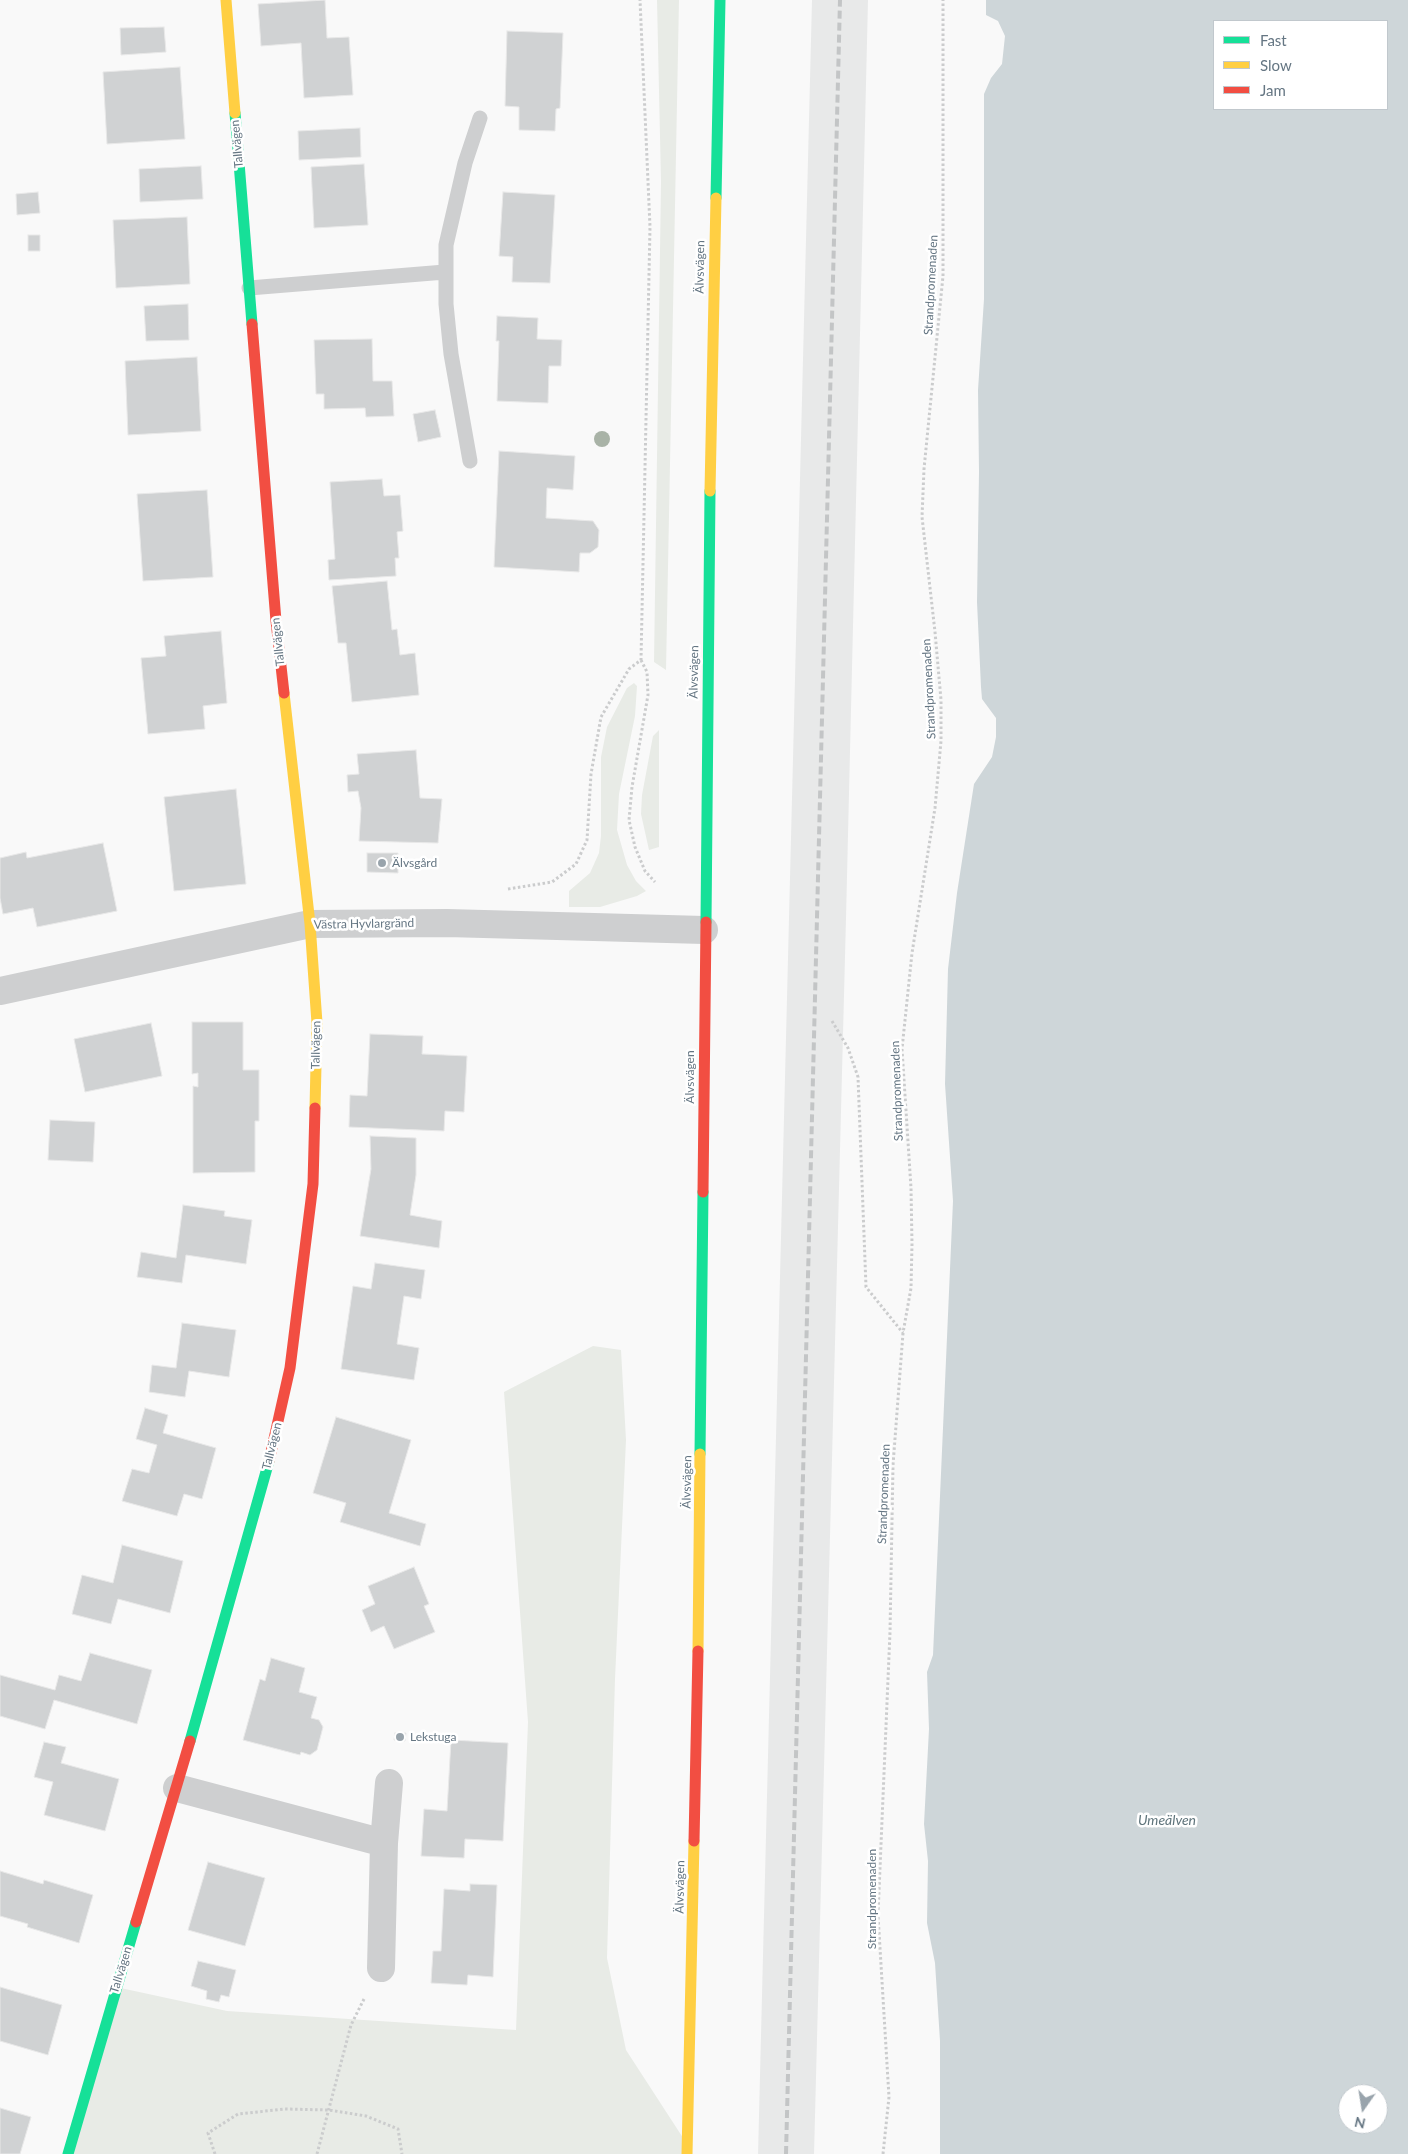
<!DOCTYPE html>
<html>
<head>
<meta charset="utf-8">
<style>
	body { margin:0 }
	#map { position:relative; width:1408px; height:2154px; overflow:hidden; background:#f9f9f9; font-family:Lato,sans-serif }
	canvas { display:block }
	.legend { position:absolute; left:1213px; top:20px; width:175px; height:90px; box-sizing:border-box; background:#fff; border:1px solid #c1c8cd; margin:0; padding:6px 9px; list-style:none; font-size:15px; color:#657683 }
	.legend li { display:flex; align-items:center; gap:10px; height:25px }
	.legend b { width:25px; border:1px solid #c1c8cd }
	.north { position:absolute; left:1338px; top:2084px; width:50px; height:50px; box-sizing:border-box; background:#fff; border:1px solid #c1c8cd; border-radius:50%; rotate:193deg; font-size:14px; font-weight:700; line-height:20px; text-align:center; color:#657683 }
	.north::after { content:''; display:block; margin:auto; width:18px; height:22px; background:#99a4ac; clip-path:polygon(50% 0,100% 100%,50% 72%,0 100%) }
</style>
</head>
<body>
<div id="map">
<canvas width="1408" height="2154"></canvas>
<ul class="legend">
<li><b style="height:6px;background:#16e098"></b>Fast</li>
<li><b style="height:6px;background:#ffcf43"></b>Slow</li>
<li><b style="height:6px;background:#f24e42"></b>Jam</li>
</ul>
<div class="north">N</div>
</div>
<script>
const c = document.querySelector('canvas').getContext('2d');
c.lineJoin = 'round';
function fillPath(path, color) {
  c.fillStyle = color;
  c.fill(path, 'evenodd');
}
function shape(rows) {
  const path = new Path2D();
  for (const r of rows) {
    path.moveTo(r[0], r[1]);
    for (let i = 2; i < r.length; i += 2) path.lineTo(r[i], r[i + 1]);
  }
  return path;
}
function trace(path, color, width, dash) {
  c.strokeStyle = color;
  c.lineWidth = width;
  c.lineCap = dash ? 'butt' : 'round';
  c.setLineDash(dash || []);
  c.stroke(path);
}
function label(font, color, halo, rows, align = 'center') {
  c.font = font + ' Lato,sans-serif';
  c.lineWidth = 5;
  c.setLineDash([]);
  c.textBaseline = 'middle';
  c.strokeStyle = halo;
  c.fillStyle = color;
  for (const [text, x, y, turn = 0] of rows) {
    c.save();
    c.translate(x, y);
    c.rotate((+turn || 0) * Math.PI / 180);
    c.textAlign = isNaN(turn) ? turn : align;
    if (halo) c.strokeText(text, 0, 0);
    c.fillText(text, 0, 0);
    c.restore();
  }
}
const built = shape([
	[812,0,868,0,846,918,814,2154,758,2154]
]);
const green = shape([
	[657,0,679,0,666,670,654,662,661,182],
	[634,683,637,686,635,716,619,794,617,830,627,865,636,881,646,891,637,896,600,907,569,907,569,891,590,873,599,853,601,836,601,757,607,727,627,688],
	[659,730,659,847,649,850,641,814,642,795,653,736],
	[593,1346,621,1350,626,1440,615,1679,607,1958,626,2050,687,2144,687,2154,68,2154,116,1987,227,2011,516,2030,528,1722,504,1392]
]);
const water = shape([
	[986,0,1408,0,1408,2154,940,2154,940,2041,935,1963,927,1923,928,1861,924,1824,929,1729,927,1672,933,1655,953,1201,945,1084,948,969,957,893,974,784,992,757,996,737,996,718,982,699,981,687,977,602,979,472,978,390,984,299,984,94,991,78,1002,64,1005,36,998,21,986,15],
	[1214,21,1387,21,1387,109,1214,109],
	[1348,2094,1378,2094,1378,2124,1348,2124]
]);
const building = shape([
	[325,0,327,38,349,37,353,95,304,98,301,43,261,46,258,4,325,0],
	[164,27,166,52,121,55,120,28,164,27],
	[507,31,563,33,560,108,556,109,555,131,519,130,519,107,505,106,507,31],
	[180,67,185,139,107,144,103,72,180,67],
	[360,128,361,157,299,160,298,131,360,128],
	[364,164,368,225,314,228,311,167,364,164],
	[201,166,203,199,140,202,139,169,201,166],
	[38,192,40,213,17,215,16,194,38,192],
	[503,192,555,195,550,283,512,282,513,257,499,256,503,192],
	[187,217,190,284,116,288,113,220,187,217],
	[28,235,40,235,40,251,28,251,28,235],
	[188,304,189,340,146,341,144,306,188,304],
	[497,316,538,318,537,339,562,340,561,366,549,366,548,403,497,401,499,341,496,341,497,316],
	[372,339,373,381,392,381,394,416,366,417,365,408,324,409,324,394,316,394,314,340,372,339],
	[197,357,201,431,128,435,125,361,197,357],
	[435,410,441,437,418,442,413,414,435,410],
	[499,451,575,456,573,490,547,488,546,518,593,521,599,530,598,547,590,553,580,553,579,572,494,567,499,451],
	[382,479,384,496,400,495,403,531,397,532,399,558,395,558,396,576,329,580,328,560,335,559,330,482,382,479],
	[207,490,213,577,143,581,137,494,207,490],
	[387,581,392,630,397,629,400,655,415,653,419,695,352,702,346,643,338,643,332,586,387,581],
	[221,631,227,703,203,706,205,729,148,734,141,658,166,656,164,636,221,631],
	[416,750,420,798,442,799,438,843,359,841,361,808,358,791,348,792,347,775,359,774,357,754,416,750],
	[236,789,246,884,174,891,164,797,236,789],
	[103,843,117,911,37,927,33,908,3,914,0,898,0,858,26,852,27,858,103,843],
	[367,853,398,853,398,873,367,872,367,853],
	[192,1022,243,1022,243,1070,259,1070,259,1121,255,1121,255,1172,193,1173,193,1086,198,1087,198,1073,192,1074,192,1022],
	[151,1023,162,1076,85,1092,74,1039,151,1023],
	[370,1034,423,1036,422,1054,467,1056,464,1112,445,1111,444,1131,349,1127,350,1095,367,1096,370,1034],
	[50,1120,95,1122,93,1162,48,1160,50,1120],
	[370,1136,416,1138,416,1175,410,1215,442,1221,439,1248,360,1236,371,1169,370,1136],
	[183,1205,225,1211,224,1216,252,1220,246,1264,186,1255,182,1283,137,1277,141,1252,176,1258,183,1205],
	[375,1263,425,1270,421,1299,404,1296,397,1344,419,1348,414,1380,341,1369,353,1286,371,1289,375,1263],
	[182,1323,236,1330,229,1377,189,1371,185,1397,149,1392,152,1365,176,1368,182,1323],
	[145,1408,168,1415,163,1433,216,1448,202,1499,184,1494,177,1516,122,1501,132,1469,149,1473,157,1445,136,1439,145,1408],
	[336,1417,411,1440,389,1513,426,1524,420,1546,340,1522,346,1503,313,1493,336,1417],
	[122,1545,183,1561,170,1613,118,1599,111,1624,72,1614,82,1575,113,1583,122,1545],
	[414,1567,429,1604,424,1606,435,1632,394,1649,384,1626,371,1632,362,1610,375,1604,368,1586,414,1567],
	[90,1653,152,1670,137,1724,54,1700,45,1729,0,1716,0,1675,55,1690,59,1675,81,1681,90,1653],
	[271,1658,305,1668,299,1692,317,1697,311,1718,319,1720,323,1727,317,1750,310,1755,301,1752,300,1755,243,1740,260,1679,265,1681,271,1658],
	[395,1733,406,1733,405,1741,394,1740,395,1733],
	[451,1740,508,1743,503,1841,465,1839,464,1858,421,1856,424,1809,447,1811,451,1740],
	[44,1742,66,1747,61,1763,119,1779,105,1831,44,1815,53,1782,34,1777,44,1742],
	[208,1862,265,1878,245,1946,188,1930,208,1862],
	[0,1871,43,1884,44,1880,93,1895,79,1943,27,1927,28,1924,0,1916,0,1871],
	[470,1884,497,1885,493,1977,468,1975,467,1985,431,1983,433,1951,441,1951,444,1889,470,1891,470,1884],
	[198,1961,236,1970,229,1997,221,1995,219,2002,206,1999,207,1991,191,1986,198,1961],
	[0,1987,62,2005,48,2055,0,2041,0,1987],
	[0,2108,31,2117,20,2154,0,2154,0,2108]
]);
const path = shape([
	[641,660,647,672,648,695,632,787,629,820,635,847,645,871,655,882],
	[508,889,552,882,576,864,587,840,591,774,601,717,629,669,641,660,650,227,640,0],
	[832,1021,848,1048,858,1077,866,1287,903,1333],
	[215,2154,208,2133,238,2114,285,2109,329,2110,366,2116,398,2129,402,2154],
	[317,2154,351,2025,365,1997],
	[883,2154,889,2097,878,1915,890,1632,893,1465,903,1333,911,1288,912,1244,911,1188,902,1049,912,953,935,808,941,741,941,700,935,632,922,517,924,469,943,276,943,0]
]);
const lane = shape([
	[249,288,445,272],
	[470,461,451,354,446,304,446,245,465,163,480,118]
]);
const street = shape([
	[0,991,310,924,447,923,704,930],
	[177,1788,384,1843],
	[381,1968,384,1843,389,1783]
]);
const fast = shape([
	[235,113,252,324],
	[716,198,720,0],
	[706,922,710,491],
	[700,1454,703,1192],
	[190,1741,269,1461],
	[68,2154,136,1922]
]);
const slow = shape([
	[226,0,235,113],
	[710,491,716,198],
	[284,693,310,924,317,1023,315,1108],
	[698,1651,700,1454],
	[687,2154,694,1841]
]);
const jam = shape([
	[252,324,276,621,284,693],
	[703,1192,706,922],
	[269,1461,290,1368,313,1184,315,1108],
	[694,1841,698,1651],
	[136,1922,190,1741]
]);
const rail = shape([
	[786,2154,840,0]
]);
const trees = [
	[602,439]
];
const markers = [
	[382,863,5,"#99a4ac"],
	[400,1737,5,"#99a4ac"]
];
const streetNames = [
	["Tallvägen",237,144,-95],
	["Älvsvägen",700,267,-89],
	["Strandpromenaden",931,285,-87],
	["Tallvägen",278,642,-96],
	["Älvsvägen",694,672,-89],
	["Strandpromenaden",929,689,-93],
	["Västra Hyvlargränd",364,924,-1],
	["Tallvägen",316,1045,-89],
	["Älvsvägen",690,1077,-90],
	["Strandpromenaden",897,1091,-92],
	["Tallvägen",272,1446,-76],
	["Älvsvägen",687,1482,-89],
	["Strandpromenaden",884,1494,-88],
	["Älvsvägen",680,1887,-89],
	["Strandpromenaden",872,1899,-90],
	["Tallvägen",121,1970,-73]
];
const poiNames = [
	["Älvsgård",392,863],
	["Lekstuga",410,1737]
];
const waterNames = [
	["Umeälven",1167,1820]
];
fillPath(built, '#e8e9e9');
fillPath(green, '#e8ebe6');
fillPath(water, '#ced6d9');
fillPath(building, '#d0d2d3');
trace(building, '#e8e8e8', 1);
trace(path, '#cbcccd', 3, [2.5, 2.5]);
trace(lane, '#cecfd0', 15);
trace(street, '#cecfd0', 28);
trace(fast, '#16e098', 11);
trace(slow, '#ffcf43', 11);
trace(jam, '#f24e42', 11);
trace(rail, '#c3c5c6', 4, [8, 4]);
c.fillStyle = '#a9b3a7';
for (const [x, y] of trees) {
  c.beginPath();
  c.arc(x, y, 8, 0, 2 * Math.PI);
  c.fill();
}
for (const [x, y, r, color] of markers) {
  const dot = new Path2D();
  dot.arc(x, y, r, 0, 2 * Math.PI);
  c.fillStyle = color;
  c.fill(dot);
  trace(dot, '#fff', 2);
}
label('12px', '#657683', '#fff', streetNames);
label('12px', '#657683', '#fff', poiNames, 'left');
label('italic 14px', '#60757c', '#fff', waterNames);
</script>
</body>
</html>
